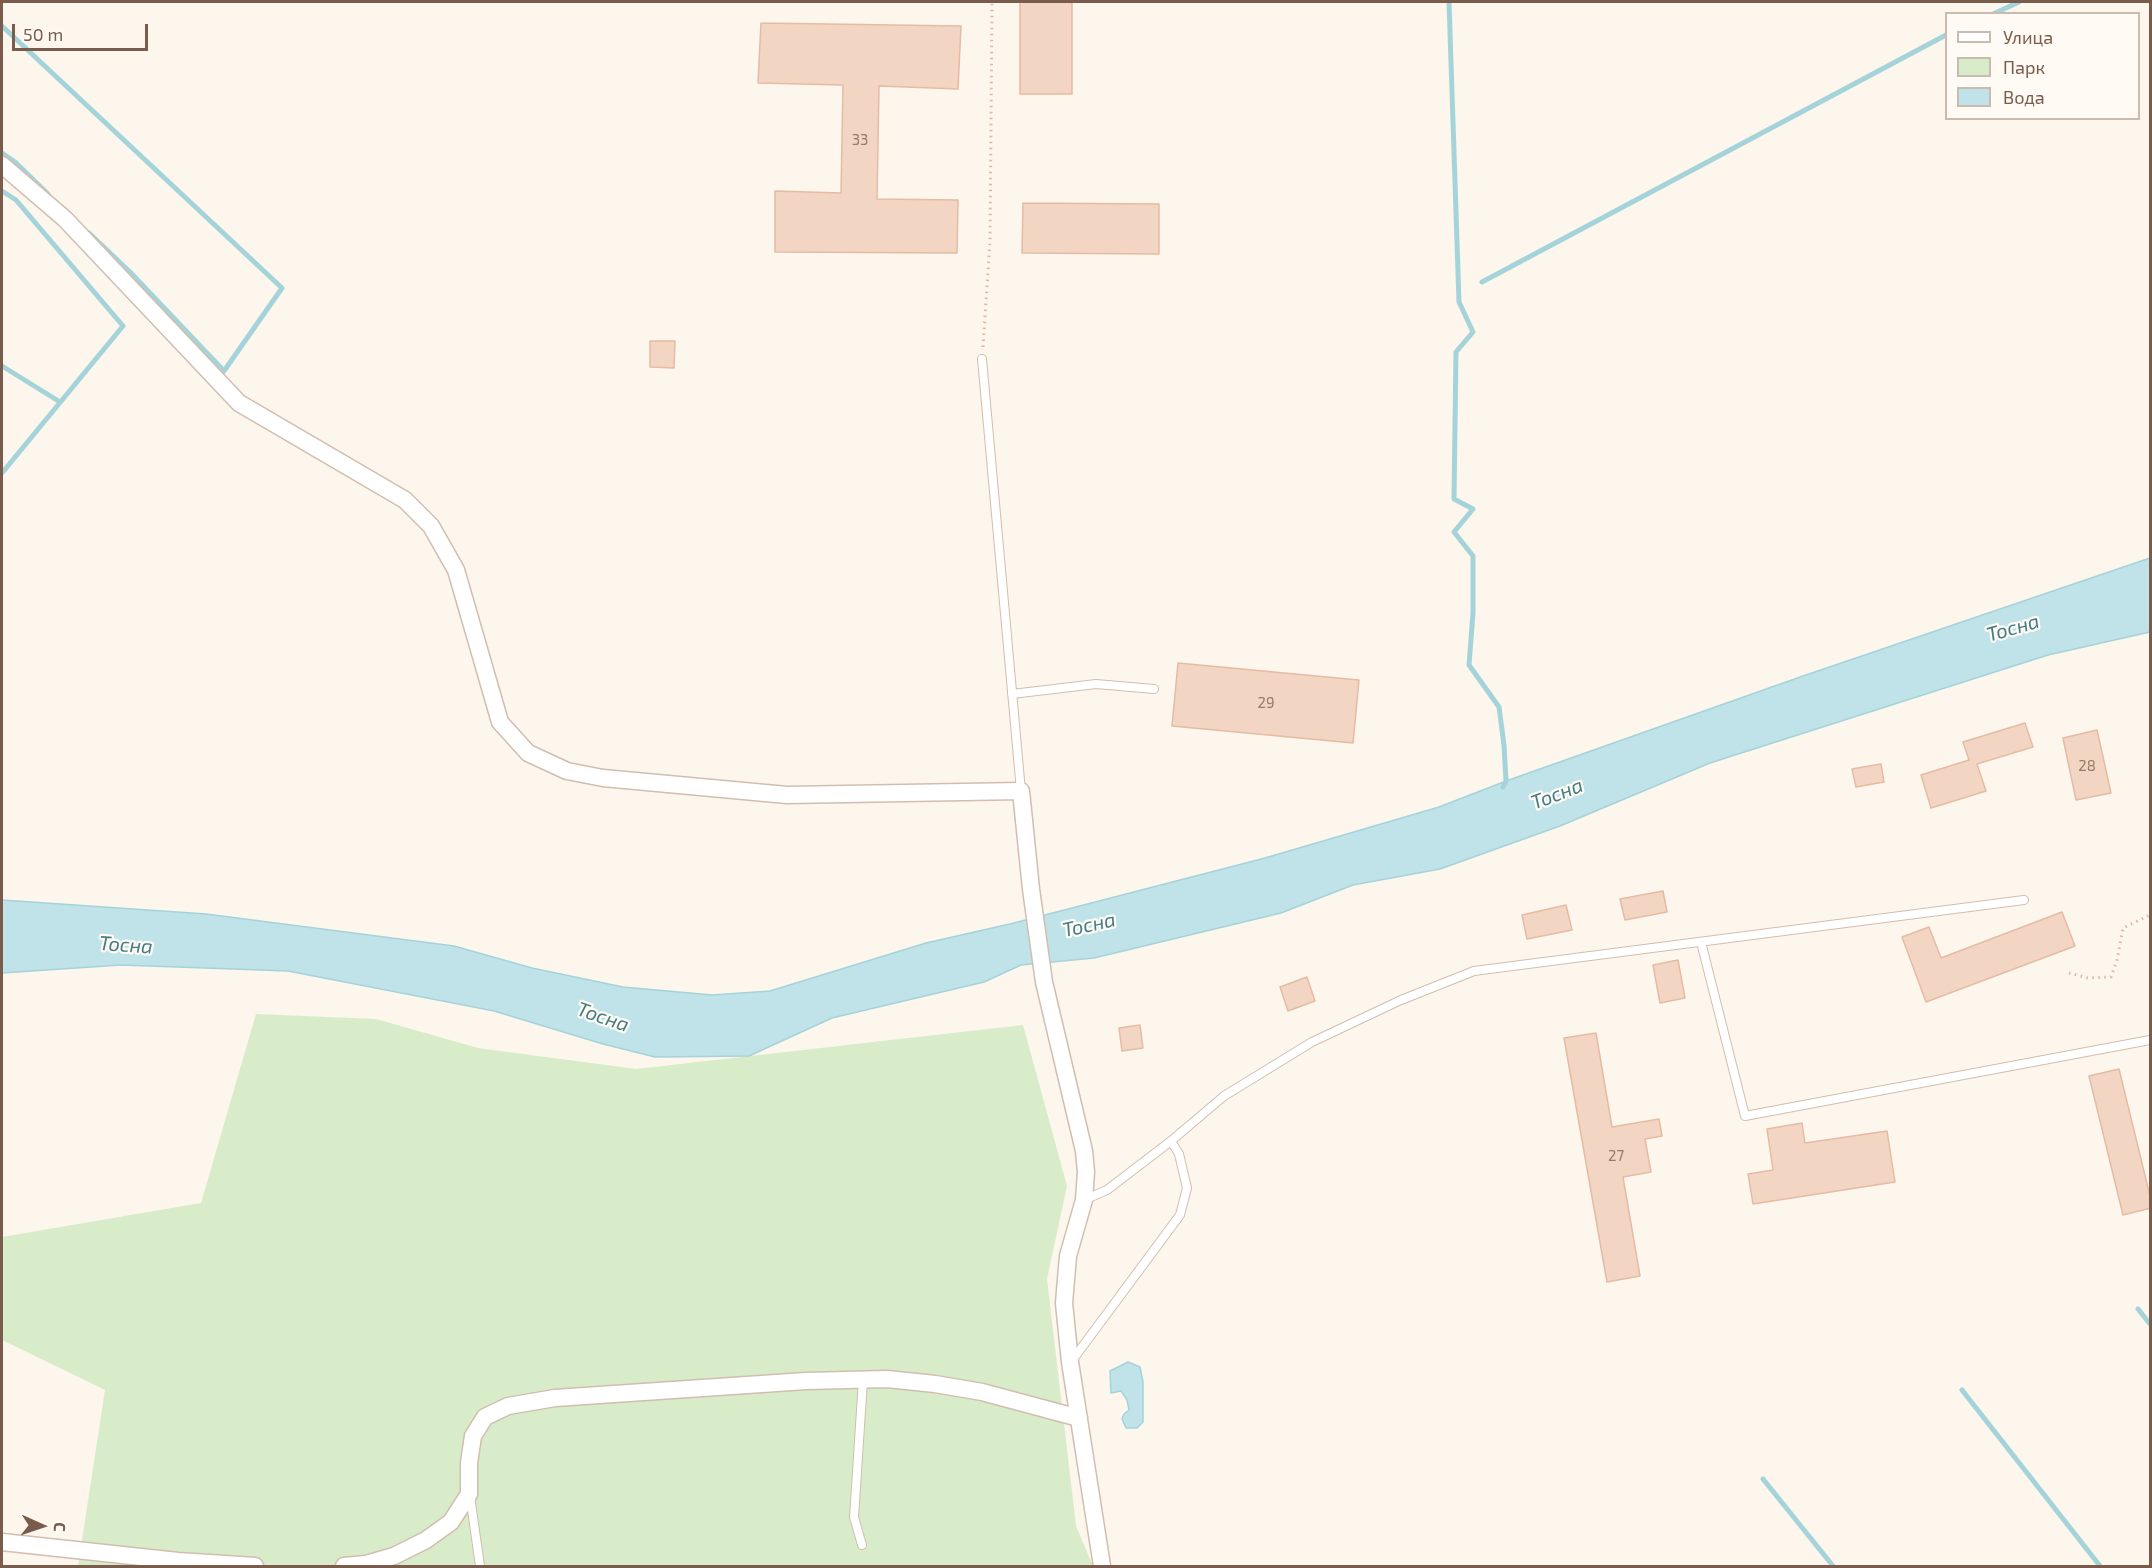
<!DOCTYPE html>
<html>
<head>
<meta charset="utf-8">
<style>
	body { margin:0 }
	#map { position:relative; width:2152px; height:1568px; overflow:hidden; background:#fdf6ec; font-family:"Exo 2",sans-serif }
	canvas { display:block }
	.frame { position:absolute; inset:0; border:3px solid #7a5c4d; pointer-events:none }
	.legend { position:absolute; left:1945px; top:12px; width:195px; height:108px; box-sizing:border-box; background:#fffaf3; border:2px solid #cabbb1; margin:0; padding:8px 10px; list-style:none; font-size:18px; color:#7a5c4d }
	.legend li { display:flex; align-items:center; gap:12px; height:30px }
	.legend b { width:30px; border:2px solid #cabbb1 }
	.north { position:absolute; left:12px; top:1496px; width:60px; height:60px; -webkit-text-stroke:4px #fffaf3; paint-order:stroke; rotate:93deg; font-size:16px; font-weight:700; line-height:24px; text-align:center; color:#7a5c4d }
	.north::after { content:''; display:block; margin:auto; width:21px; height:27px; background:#7a5c4d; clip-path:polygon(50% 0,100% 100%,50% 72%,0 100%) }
	.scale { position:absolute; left:12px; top:24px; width:136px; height:27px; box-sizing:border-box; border:3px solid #7a5c4d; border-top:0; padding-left:8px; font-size:18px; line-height:21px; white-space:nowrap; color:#7a5c4d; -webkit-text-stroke:4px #fffaf3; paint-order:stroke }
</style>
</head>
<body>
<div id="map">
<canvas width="2152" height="1568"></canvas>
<div class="frame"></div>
<ul class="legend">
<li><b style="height:8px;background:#fff"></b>Улица</li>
<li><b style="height:16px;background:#d8ecc9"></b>Парк</li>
<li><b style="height:16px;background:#bfe3e8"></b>Вода</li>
</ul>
<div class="north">С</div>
<div class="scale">50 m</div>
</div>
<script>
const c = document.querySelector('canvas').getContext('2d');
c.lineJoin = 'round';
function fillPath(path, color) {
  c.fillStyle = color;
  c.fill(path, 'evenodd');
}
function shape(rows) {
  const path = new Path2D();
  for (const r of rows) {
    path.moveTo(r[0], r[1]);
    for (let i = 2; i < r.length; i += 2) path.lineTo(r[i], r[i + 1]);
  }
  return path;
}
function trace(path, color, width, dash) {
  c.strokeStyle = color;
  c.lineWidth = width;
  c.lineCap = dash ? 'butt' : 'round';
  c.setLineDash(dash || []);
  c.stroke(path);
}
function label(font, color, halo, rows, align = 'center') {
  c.font = font + ' "Exo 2",sans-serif';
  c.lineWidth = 4.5;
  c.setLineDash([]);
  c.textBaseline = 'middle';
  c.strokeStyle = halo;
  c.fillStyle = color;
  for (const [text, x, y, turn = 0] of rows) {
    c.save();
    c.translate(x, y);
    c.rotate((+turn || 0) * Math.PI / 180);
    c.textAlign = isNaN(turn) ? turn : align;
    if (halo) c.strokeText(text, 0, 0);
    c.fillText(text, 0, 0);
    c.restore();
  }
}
const green = shape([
	[256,1014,376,1019,478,1048,636,1069,1023,1025,1067,1186,1047,1279,1076,1526,1093,1566,78,1566,105,1390,2,1340,2,1237,201,1203]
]);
const water = shape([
	[2150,558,2150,632,2048,655,1710,763,1560,826,1440,869,1353,885,1281,913,1094,958,1021,965,984,982,832,1018,749,1056,655,1057,603,1044,494,1011,288,971,121,965,2,973,2,900,206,914,454,946,532,968,623,987,712,995,770,991,926,943,1014,923,1265,858,1439,807,1506,781,1803,676,2150,558],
	[1128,1362,1140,1367,1143,1382,1143,1422,1137,1428,1126,1428,1122,1419,1124,1414,1129,1410,1127,1400,1121,1391,1111,1393,1110,1371,1128,1362]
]);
const stream = shape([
	[1449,2,1459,302,1473,332,1456,352,1454,499,1473,509,1454,532,1473,556,1473,613,1469,665,1499,707,1504,745,1506,781,1503,787],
	[1993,14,2019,2],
	[2,26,282,288,224,371,130,272,89,233],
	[2,153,15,162,48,194],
	[2,191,16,200,123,326,2,473],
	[1482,282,1946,35],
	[2,366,60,402],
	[2138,1309,2150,1324],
	[1962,1390,2100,1566],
	[1763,1479,1833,1566]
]);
const building = shape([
	[1020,2,1072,2,1072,94,1020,94,1020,2],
	[761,23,961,26,958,89,879,86,877,199,958,200,957,253,775,252,775,191,841,193,843,85,758,83,761,23],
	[1023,203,1159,204,1159,254,1022,253,1023,203],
	[650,341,675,341,674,368,650,367,650,341],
	[1178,663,1359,680,1353,743,1172,726,1178,663],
	[2025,723,2033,747,1977,764,1986,791,1931,808,1921,775,1969,760,1963,742,2025,723],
	[2097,730,2111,793,2076,800,2063,738,2097,730],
	[1881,764,1884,782,1856,787,1852,769,1881,764],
	[1663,891,1667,912,1625,920,1620,899,1663,891],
	[1566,905,1572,930,1527,939,1522,915,1566,905],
	[2062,912,2075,946,1926,1002,1902,937,1929,927,1941,958,2062,912],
	[1678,960,1685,998,1660,1003,1653,965,1678,960],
	[1307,977,1315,1001,1288,1011,1280,987,1307,977],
	[1140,1025,1143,1048,1122,1051,1119,1028,1140,1025],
	[1596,1033,1612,1127,1659,1119,1662,1136,1645,1139,1651,1172,1623,1177,1640,1276,1607,1282,1564,1038,1596,1033],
	[2119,1069,2151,1200,2151,1208,2123,1215,2089,1076,2119,1069],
	[1802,1123,1805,1143,1887,1131,1895,1182,1753,1204,1748,1174,1773,1170,1767,1129,1802,1123]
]);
const path = shape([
	[983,347,990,241,992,2],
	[2069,973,2088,978,2111,977,2117,960,2123,928,2150,915]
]);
const service = shape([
	[982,359,1021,791],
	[1012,694,1096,684,1154,689],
	[1701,942,1745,1116,2150,1040],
	[1084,1200,1107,1190,1171,1141],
	[1071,1362,1180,1215,1187,1188,1179,1154,1171,1141,1224,1096,1312,1042,1401,1000,1474,971,2024,900],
	[470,1496,480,1566],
	[862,1545,854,1517,863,1380]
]);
const minor = shape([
	[2,165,65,219,239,403,405,500,431,526,456,570,500,722,528,753,567,771,603,778,787,795,1021,791,1031,889,1044,982,1084,1151,1086,1172,1084,1200,1068,1256,1064,1303,1070,1362,1102,1566],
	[2,1542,178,1561,255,1566],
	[344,1566,366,1564,394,1556,426,1540,451,1522,469,1494,469,1463,473,1436,485,1417,508,1406,555,1398,806,1381,887,1379,935,1384,982,1392,1079,1418]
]);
const numberNames = [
	["33",860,140],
	["29",1266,703],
	["28",2087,766],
	["27",1616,1156]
];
const waterNames = [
	["Тосна",2013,628,-16],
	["Тосна",1557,794,-21],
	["Тосна",1089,925,-12],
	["Тосна",126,945,4],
	["Тосна",603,1017,19]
];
fillPath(green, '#d8ecc9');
fillPath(water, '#bfe3e8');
trace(water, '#a5d3da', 1.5);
trace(stream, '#a5d3da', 5);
fillPath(building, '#f3d5c3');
trace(building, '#e6bba3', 1.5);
trace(service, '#d1beb0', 10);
trace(minor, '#d1beb0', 19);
trace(path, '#d9b8a5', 3, [1.5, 4.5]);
trace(service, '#fff', 8);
trace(minor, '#fff', 16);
label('15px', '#987a6a', null, numberNames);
label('italic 20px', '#437c86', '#fffaf3', waterNames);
</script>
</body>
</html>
